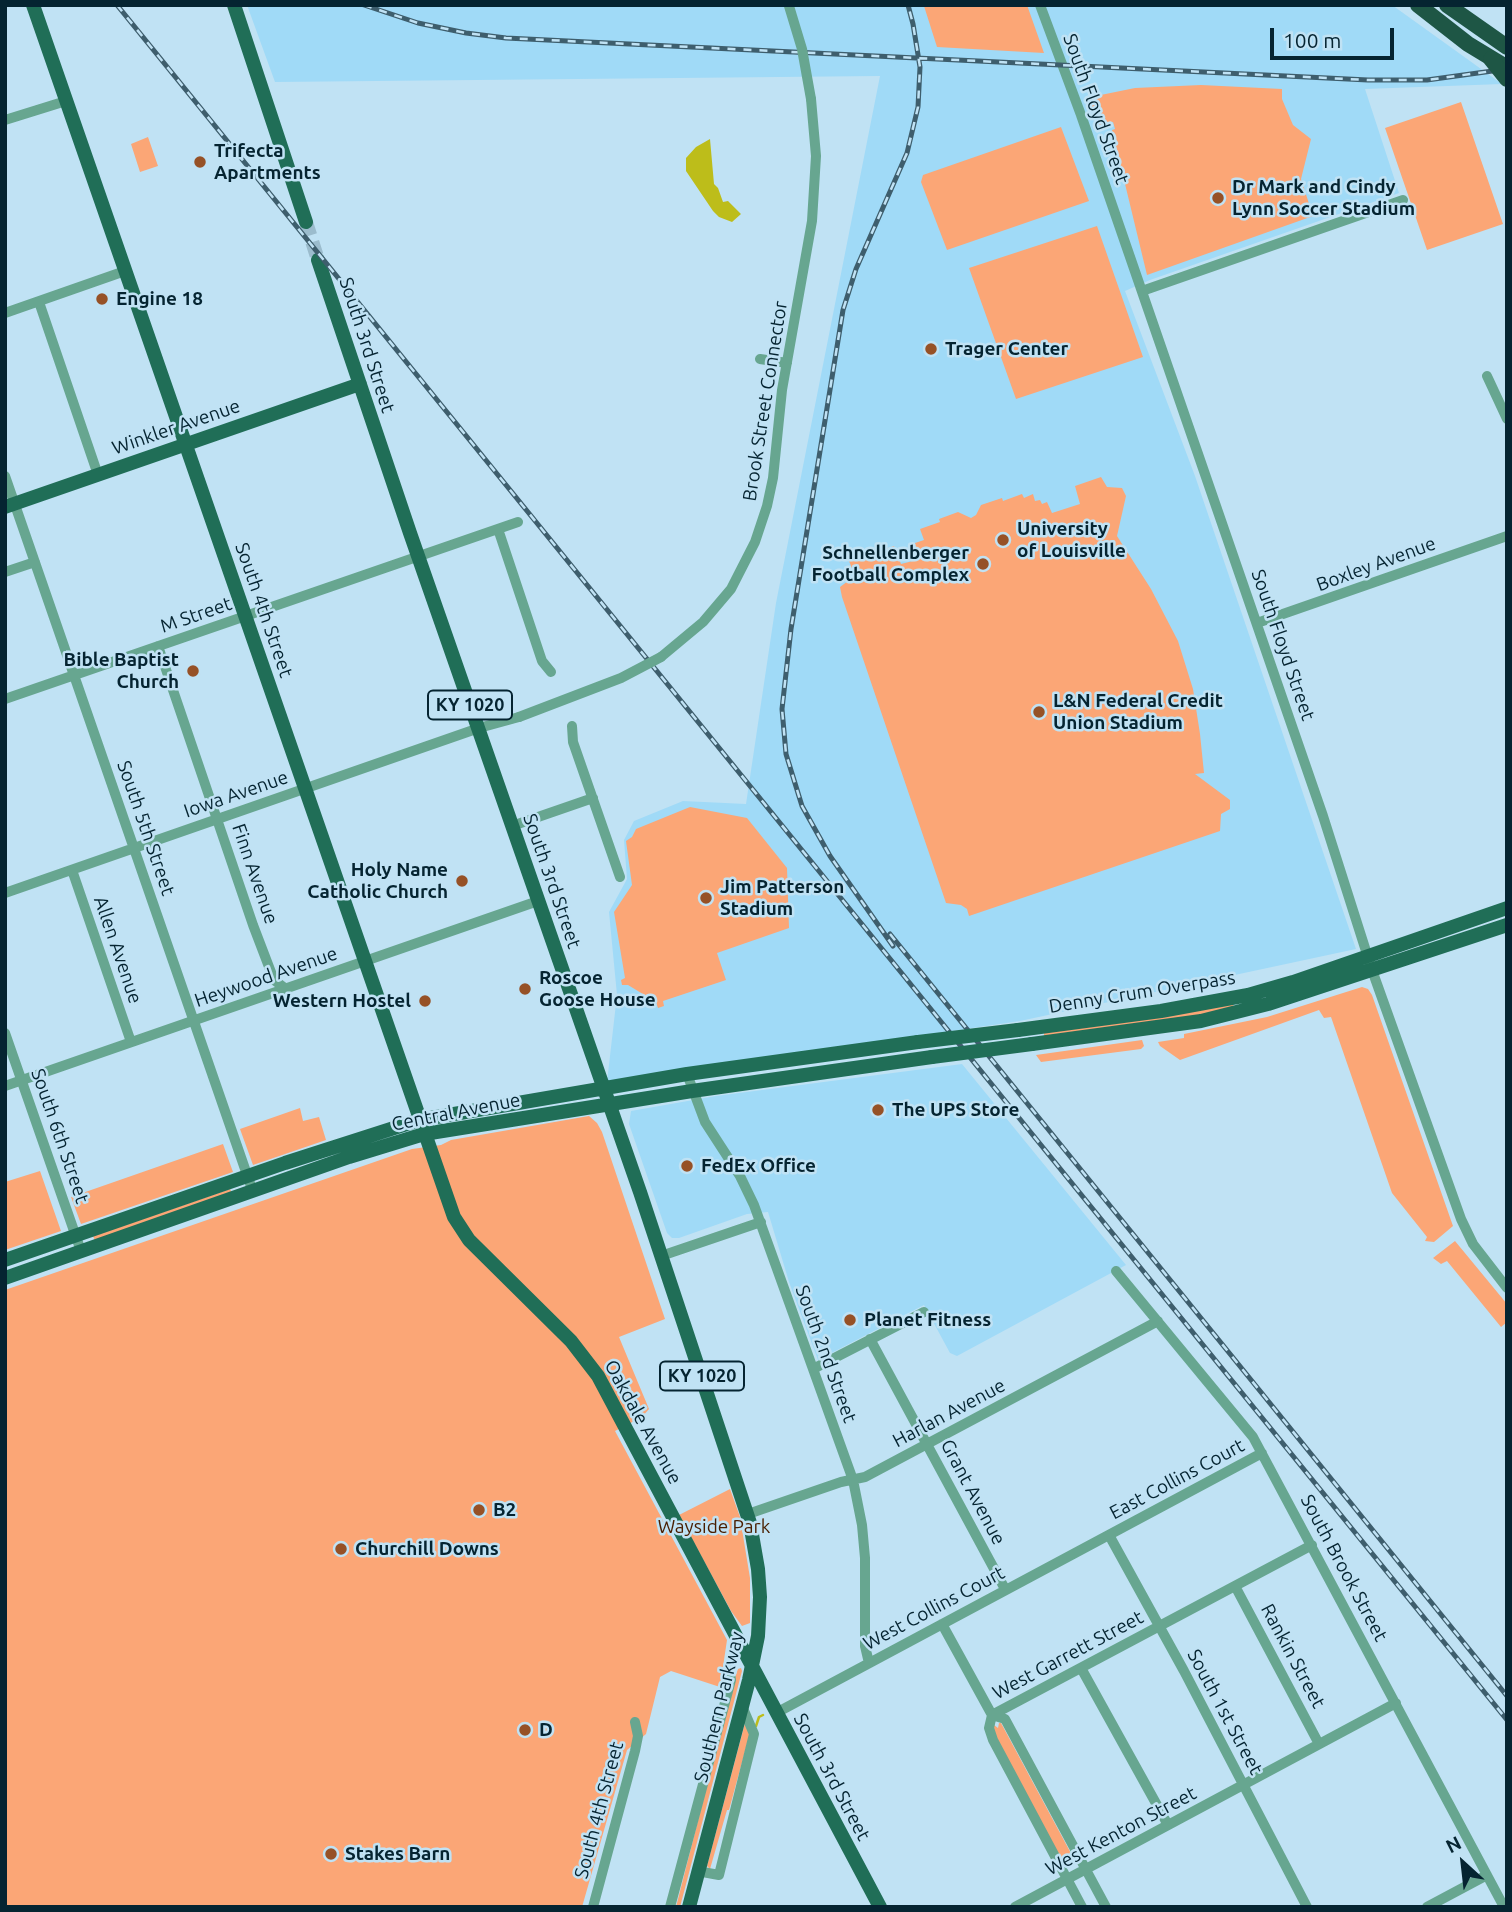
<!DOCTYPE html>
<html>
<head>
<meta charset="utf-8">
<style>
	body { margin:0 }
	#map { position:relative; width:1512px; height:1912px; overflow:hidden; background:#c0e2f4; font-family:Ubuntu,sans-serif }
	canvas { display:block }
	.frame { position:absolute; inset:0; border:7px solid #052431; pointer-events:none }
	.north { position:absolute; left:1428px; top:1828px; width:70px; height:70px; -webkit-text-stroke:5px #c0e2f4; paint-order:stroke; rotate:333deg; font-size:19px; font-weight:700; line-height:28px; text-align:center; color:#052431 }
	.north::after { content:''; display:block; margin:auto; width:24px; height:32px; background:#052431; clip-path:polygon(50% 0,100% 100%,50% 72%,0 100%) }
	.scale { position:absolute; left:1270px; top:28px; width:124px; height:32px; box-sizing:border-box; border:4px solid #052431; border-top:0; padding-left:9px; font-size:21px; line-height:24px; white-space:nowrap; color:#052431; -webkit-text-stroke:5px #c0e2f4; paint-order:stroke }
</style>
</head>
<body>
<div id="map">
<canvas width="1512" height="1912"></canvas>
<div class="frame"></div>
<div class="north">N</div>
<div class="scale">100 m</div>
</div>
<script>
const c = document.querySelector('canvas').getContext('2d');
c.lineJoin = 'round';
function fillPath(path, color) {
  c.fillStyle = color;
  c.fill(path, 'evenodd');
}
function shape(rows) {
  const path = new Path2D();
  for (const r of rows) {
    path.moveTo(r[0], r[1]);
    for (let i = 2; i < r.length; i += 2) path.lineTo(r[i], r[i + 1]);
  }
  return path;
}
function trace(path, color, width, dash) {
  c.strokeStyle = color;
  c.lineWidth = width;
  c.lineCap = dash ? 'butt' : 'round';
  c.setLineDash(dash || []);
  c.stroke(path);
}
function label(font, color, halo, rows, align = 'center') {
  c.font = font + ' Ubuntu,sans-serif';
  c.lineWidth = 5;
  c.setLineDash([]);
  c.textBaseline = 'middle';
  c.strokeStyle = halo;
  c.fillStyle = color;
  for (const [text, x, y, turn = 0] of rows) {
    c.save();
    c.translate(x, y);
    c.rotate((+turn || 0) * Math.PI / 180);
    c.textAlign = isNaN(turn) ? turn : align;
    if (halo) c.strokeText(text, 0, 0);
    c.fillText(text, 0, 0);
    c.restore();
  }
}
const built = shape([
	[247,5,1392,5,1502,84,1365,89,1399,193,1150,280,1125,291,1195,476,1356,949,1020,1021,607,1082,617,995,609,912,627,879,624,840,634,821,683,801,746,804,776,603,880,76,275,82],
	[962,1064,1126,1265,957,1356,950,1353,924,1305,818,1360,789,1282,768,1212,747,1214,679,1238,672,1238,667,1233,629,1124,631,1111,716,1096]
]);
const green = shape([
	[927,5,1027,5,1044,53,937,47,924,6],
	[1201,85,1282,89,1282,99,1293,125,1311,139,1301,179,1313,216,1147,275,1112,130,1115,129,1113,122,1099,125,1086,98,1135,88],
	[1461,102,1503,224,1427,250,1385,128],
	[1061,127,1089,201,947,250,921,182,923,175],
	[148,137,158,166,140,172,131,144],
	[1097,226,1143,357,1016,399,969,268],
	[1101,477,1107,487,1122,488,1126,496,1117,536,1151,589,1178,641,1193,689,1200,734,1204,773,1195,774,1230,800,1230,809,1221,814,1220,831,969,916,967,909,961,905,946,903,842,597,840,587,852,578,853,571,849,561,894,546,901,564,913,561,909,549,916,547,915,543,924,540,920,529,940,522,939,519,958,512,971,518,976,515,981,505,1002,498,1003,501,1022,494,1024,498,1033,494,1035,501,1040,500,1042,504,1047,502,1052,513,1080,504,1075,486],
	[690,807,747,818,787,868,789,928,717,953,726,980,663,1001,664,1006,658,1008,656,1002,628,985,622,985,621,980,625,978,614,912,632,885,626,841,632,837,636,829],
	[1362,987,1368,989,1372,995,1453,1226,1434,1242,1425,1241,1427,1237,1392,1193,1331,1017,1324,1018,1319,1010,1180,1060,1160,1046,1158,1042,1184,1038,1184,1034,1267,1017],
	[1233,1004,1234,1008,1207,1015,1044,1037,1044,1032],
	[1142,1040,1144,1046,1141,1049,1041,1062,1036,1055],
	[300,1108,303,1121,319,1117,326,1140,253,1165,240,1129],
	[589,1116,597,1123,602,1132,665,1319,619,1337,649,1409,642,1417,615,1431,727,1640,720,1687,671,1671,660,1677,646,1734,627,1750,582,1907,5,1907,5,1290,412,1149,441,1145,451,1140],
	[223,1144,233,1172,81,1224,71,1197],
	[40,1171,61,1231,5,1250,5,1182],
	[230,1189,232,1193,95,1241,93,1236],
	[1455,1241,1507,1304,1507,1322,1501,1327,1447,1261,1441,1264,1433,1258],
	[730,1489,740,1517,750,1578,750,1623,742,1626,731,1611,679,1515],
	[741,1668,742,1671,680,1907,676,1907,733,1683,738,1669],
	[745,1723,750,1733,729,1810,727,1810,710,1869,707,1866],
	[999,1723,1001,1723,1074,1859,1069,1864,1063,1863,993,1732,994,1725,998,1728]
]);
const water = shape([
	[710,139,714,184,718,188,723,202,728,201,741,214,732,222,719,217,713,211,686,171,686,158,696,147]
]);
const stream = shape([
	[756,1726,759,1717,763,1715]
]);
const majorTunnel = shape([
	[306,222,318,260]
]);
const minor = shape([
	[1040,5,1081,115,1323,816,1372,970,1461,1219,1473,1244,1507,1288],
	[5,120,66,101],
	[1142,291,1403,200],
	[39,302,98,475],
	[5,313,125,271],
	[760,359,787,363],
	[1487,376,1507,419],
	[5,476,253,1192],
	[498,529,542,661,551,672],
	[5,572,35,562],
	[1257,623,1507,536],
	[158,646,253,925,274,980,286,989],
	[661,657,703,622,731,589,755,542,767,506,773,478,782,390,812,221,816,156,811,99],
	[5,699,518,522],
	[572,726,573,742,620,877],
	[512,826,593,798],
	[72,870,131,1042],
	[5,893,479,728,519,717],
	[5,1033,81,1251],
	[687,1074,705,1122,740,1176,754,1205,853,1480,862,1525,865,1558,865,1646,869,1663],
	[5,1086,538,901],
	[661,1256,761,1222],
	[1116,1271,1253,1437,1504,1907],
	[870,1339,1005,1589],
	[813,1369,924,1312],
	[748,1514,841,1482,865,1477,1158,1321],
	[1109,1535,1184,1671,1307,1907],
	[1235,1586,1319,1744],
	[942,1624,992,1715,989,1728,993,1740,1082,1907],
	[1081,1668,1168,1825],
	[776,1713,1262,1453],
	[992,1715,1312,1545],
	[992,1715,1005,1719,1106,1907],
	[697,1871,719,1875,754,1734,742,1706],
	[593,1907,635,1751,638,1736,635,1722],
	[670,1907,731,1680,729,1667],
	[1015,1907,1396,1703],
	[1427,1907,1487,1875]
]);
const major = shape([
	[33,5,454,1217,469,1240,571,1341,598,1376,880,1907],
	[234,5,306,222],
	[318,260,410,533,640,1192,750,1523,758,1569,760,1597,758,1636,749,1680,689,1907],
	[5,507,360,384],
	[1018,1030,1161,1011,1248,995,1293,982,1507,908],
	[1032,1044,1201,1021,1268,1004,1507,925],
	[5,1260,285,1163,419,1120,687,1074,918,1042],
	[5,1278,349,1157,424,1134,692,1091,932,1057]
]);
const highway = shape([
	[1418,5,1468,44,1501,64],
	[1447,5,1507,47]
]);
const rail = shape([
	[117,5,1507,1720],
	[364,5,418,23,466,33,506,38,1368,80,1427,80,1507,69],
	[890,934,1507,1696],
	[893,946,830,856,802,806,786,754,782,709,791,629,843,310,856,269,907,153,918,107,920,67,913,24,908,5]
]);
const minorBridge = shape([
	[789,6,802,49,811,99],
	[519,717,621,678,661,657]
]);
const majorBridge = shape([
	[918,1042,1018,1030],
	[932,1057,1032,1044]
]);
const highwayBridge = shape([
	[1491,59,1507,79]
]);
const markers = [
	[200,162,7,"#965126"],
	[1218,198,7,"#965126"],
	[102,299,7,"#965126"],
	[931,349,7,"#965126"],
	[1003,540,7,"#965126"],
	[983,564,7,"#965126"],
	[193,671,7,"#965126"],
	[1039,712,7,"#965126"],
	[462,881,7,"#965126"],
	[706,898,7,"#965126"],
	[525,989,7,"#965126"],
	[425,1001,7,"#965126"],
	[878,1110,7,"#965126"],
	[687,1166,7,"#965126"],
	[850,1320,7,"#965126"],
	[479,1510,7,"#965126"],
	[341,1549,7,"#965126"],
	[525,1730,7,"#965126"],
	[331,1854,7,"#965126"]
];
const shields = [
	[470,705,84],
	[702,1376,84]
];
const shieldNames = [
	["KY 1020",470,705],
	["KY 1020",702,1376]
];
const streetNames = [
	["South Floyd Street",1096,109,70],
	["South 3rd Street",367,345,72],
	["Brook Street Connector",765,401,-81],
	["Winkler Avenue",176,427,-19],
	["Boxley Avenue",1376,564,-20],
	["South 4th Street",264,610,71],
	["M Street",196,615,-19],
	["South Floyd Street",1283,645,71],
	["Iowa Avenue",236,794,-19],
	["South 5th Street",146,828,71],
	["Finn Avenue",255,874,71],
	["South 3rd Street",552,881,71],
	["Allen Avenue",118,950,71],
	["Heywood Avenue",266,977,-19],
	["Denny Crum Overpass",1142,992,-9],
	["Central Avenue",456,1112,-11],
	["South 6th Street",60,1136,71],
	["South 2nd Street",826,1354,70],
	["Harlan Avenue",949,1413,-28],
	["Oakdale Avenue",643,1422,61],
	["East Collins Court",1177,1479,-28],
	["Grant Avenue",973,1492,62],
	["South Brook Street",1344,1568,62],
	["West Collins Court",934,1608,-28],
	["West Garrett Street",1068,1655,-28],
	["Rankin Street",1293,1656,62],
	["Southern Parkway",719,1707,-76],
	["South 1st Street",1225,1712,62],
	["South 3rd Street",832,1777,62],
	["South 4th Street",599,1810,-75],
	["West Kenton Street",1121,1831,-28]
];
const poiNames = [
	["Trifecta",214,151],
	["Apartments",214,173],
	["Dr Mark and Cindy",1232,187],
	["Lynn Soccer Stadium",1232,209],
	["Engine 18",116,299],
	["Trager Center",945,349],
	["University",1017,529],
	["of Louisville",1017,551],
	["Schnellenberger",969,553,"right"],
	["Football Complex",969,575,"right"],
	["Bible Baptist",179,660,"right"],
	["Church",179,682,"right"],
	["L&N Federal Credit",1053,701],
	["Union Stadium",1053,723],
	["Holy Name",448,870,"right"],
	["Catholic Church",448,892,"right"],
	["Jim Patterson",720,887],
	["Stadium",720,909],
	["Roscoe",539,978],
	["Goose House",539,1000],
	["Western Hostel",411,1001,"right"],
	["The UPS Store",892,1110],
	["FedEx Office",701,1166],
	["Planet Fitness",864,1320],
	["B2",493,1510],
	["Churchill Downs",355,1549],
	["D",539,1730],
	["Stakes Barn",345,1854]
];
const parkNames = [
	["Wayside Park",714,1527]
];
fillPath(built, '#a0daf7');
fillPath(green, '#fba676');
fillPath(water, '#bdbd1a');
trace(stream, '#bdbd1a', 2.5);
trace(majorTunnel, '#9bbccd', 14, [14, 7]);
trace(minor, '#67a690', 10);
trace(major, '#206e57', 14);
trace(highway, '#1e5645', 16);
trace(rail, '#3e5e6d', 5);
trace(rail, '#c0e2f4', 2.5, [8]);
trace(minorBridge, '#67a690', 10);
trace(majorBridge, '#206e57', 14);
trace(highwayBridge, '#1e5645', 16);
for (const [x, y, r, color] of markers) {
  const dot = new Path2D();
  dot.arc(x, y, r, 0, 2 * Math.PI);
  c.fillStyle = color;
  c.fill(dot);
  trace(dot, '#c0e2f4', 2.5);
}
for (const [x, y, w] of shields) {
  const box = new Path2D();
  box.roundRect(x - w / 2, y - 14.5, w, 29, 5);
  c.fillStyle = '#c0e2f4';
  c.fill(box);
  trace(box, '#052431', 2);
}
label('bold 18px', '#052431', null, shieldNames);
label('19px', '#052431', '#c0e2f4', streetNames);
label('bold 19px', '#052431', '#c0e2f4', poiNames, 'left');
label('19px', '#491e00', '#c0e2f4', parkNames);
</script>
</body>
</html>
